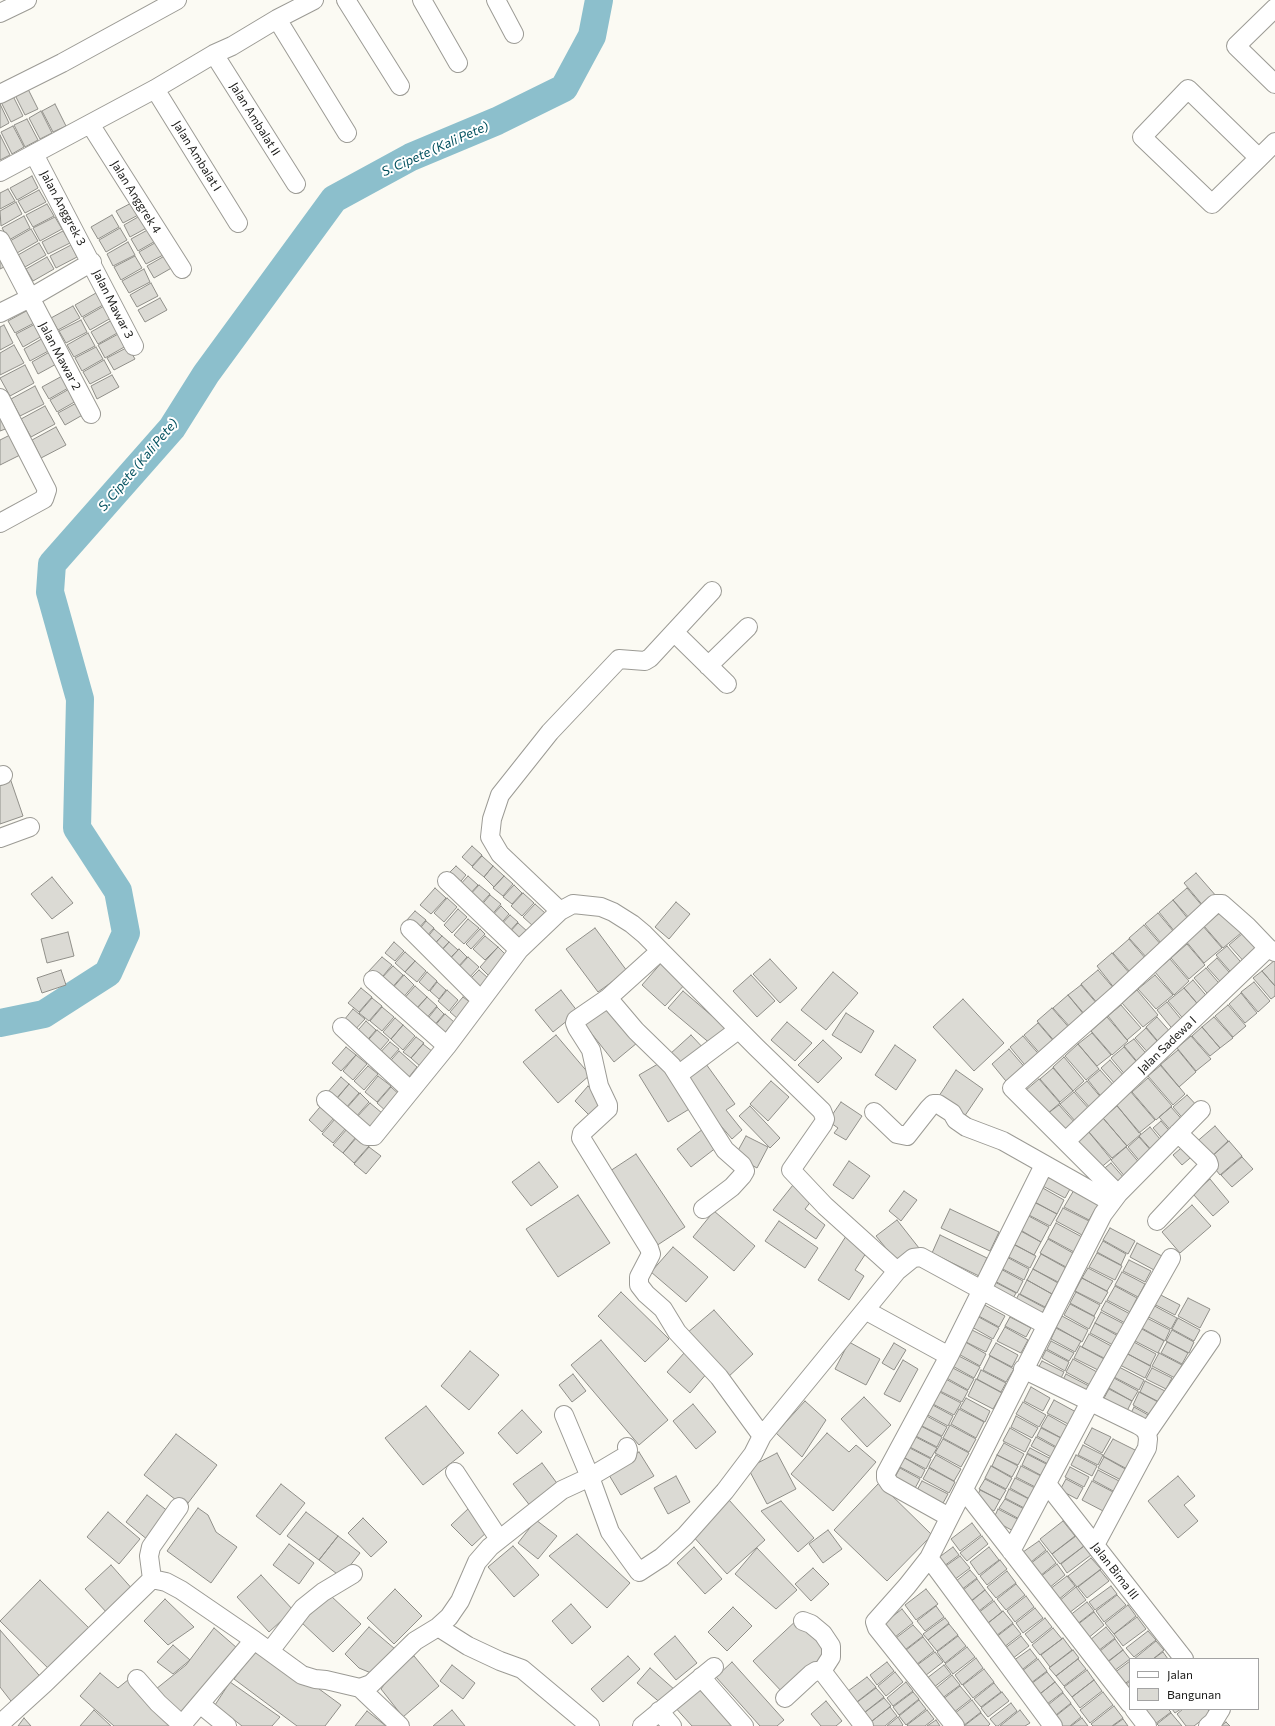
<!DOCTYPE html>
<html>
<head>
<meta charset="utf-8">
<style>
	body { margin:0 }
	#map { position:relative; width:1275px; height:1726px; overflow:hidden; background:#fbfaf3; font-family:Commissioner,sans-serif }
	canvas { display:block }
	.legend { position:absolute; left:1129px; top:1658px; width:130px; height:52px; box-sizing:border-box; background:#fff; border:1px solid #a3a3a3; margin:0; padding:5px 7px; list-style:none; font-size:12px; color:#1a1a18 }
	.legend li { display:flex; align-items:center; gap:8px; height:20px }
	.legend b { width:20px; border:1px solid #a3a3a3 }
</style>
</head>
<body>
<div id="map">
<canvas width="1275" height="1726"></canvas>
<ul class="legend">
<li><b style="height:5px;background:#fff"></b>Jalan</li>
<li><b style="height:11px;background:#dbdad4"></b>Bangunan</li>
</ul>
</div>
<script>
const c = document.querySelector('canvas').getContext('2d');
c.lineJoin = 'round';
function shape(rows) {
  const path = new Path2D();
  for (const r of rows) {
    path.moveTo(r[0], r[1]);
    for (let i = 2; i < r.length; i += 2) path.lineTo(r[i], r[i + 1]);
  }
  return path;
}
function trace(path, color, width, dash) {
  c.strokeStyle = color;
  c.lineWidth = width;
  c.lineCap = dash ? 'butt' : 'round';
  c.setLineDash(dash || []);
  c.stroke(path);
}
function fillPath(path, color) {
  c.fillStyle = color;
  c.fill(path, 'evenodd');
}
function label(font, color, halo, rows, align = 'center') {
  c.font = font + ' Commissioner,sans-serif';
  c.lineWidth = 4;
  c.setLineDash([]);
  c.textBaseline = 'middle';
  c.strokeStyle = halo;
  c.fillStyle = color;
  for (const [text, x, y, turn = 0] of rows) {
    c.save();
    c.translate(x, y);
    c.rotate((+turn || 0) * Math.PI / 180);
    c.textAlign = isNaN(turn) ? turn : align;
    if (halo) c.strokeText(text, 0, 0);
    c.fillText(text, 0, 0);
    c.restore();
  }
}
const river = shape([
	[0,1023,44,1014,108,973,126,933,118,891,77,828,80,699,50,592,52,564,172,428,206,374,334,199,411,157,497,121,564,88,592,36,599,0]
]);
const building = shape([
	[27,87,38,109,25,115,14,93,27,87],
	[12,94,23,116,11,122,0,100,12,94],
	[0,104,9,123,0,128,0,104],
	[55,104,66,126,53,132,42,111,55,104],
	[41,111,52,133,40,139,29,118,41,111],
	[27,119,38,140,25,147,14,125,27,119],
	[13,126,24,147,12,154,1,132,13,126],
	[0,135,10,155,0,160,0,135],
	[32,176,38,188,17,200,10,188,32,176],
	[8,189,15,201,0,209,0,193,8,189],
	[39,190,46,202,25,213,18,201,39,190],
	[137,200,144,212,123,223,116,211,137,200],
	[16,202,22,214,1,226,0,211,16,202],
	[47,204,54,216,33,227,26,215,47,204],
	[145,213,152,225,130,237,124,225,145,213],
	[112,215,119,227,98,239,91,227,112,215],
	[24,216,30,228,9,240,2,228,24,216],
	[55,217,62,229,40,241,33,228,55,217],
	[153,227,159,239,138,251,131,239,153,227],
	[120,228,127,240,106,252,99,240,120,228],
	[31,229,38,241,17,253,10,241,31,229],
	[63,231,70,243,48,254,42,242,63,231],
	[160,240,167,253,146,264,139,252,160,240],
	[128,242,135,255,113,266,107,254,128,242],
	[39,243,46,255,25,267,18,255,39,243],
	[71,245,77,257,56,268,50,256,71,245],
	[168,254,175,266,154,278,147,266,168,254],
	[0,255,6,266,0,269,0,255],
	[135,256,142,268,121,280,114,267,135,256],
	[47,257,54,269,33,281,26,269,47,257],
	[144,269,150,282,129,293,122,281,144,269],
	[151,283,158,296,137,307,130,295,151,283],
	[96,293,103,305,82,317,75,305,96,293],
	[160,298,167,310,145,322,138,310,160,298],
	[73,306,80,318,58,330,51,318,73,306],
	[104,306,111,318,90,330,83,318,104,306],
	[30,309,36,322,15,333,8,321,30,309],
	[81,320,87,332,66,343,59,331,81,320],
	[112,320,119,332,98,344,91,332,112,320],
	[37,323,44,335,23,347,16,334,37,323],
	[4,325,13,343,0,350,0,327,4,325],
	[88,333,95,346,74,357,67,345,88,333],
	[120,333,126,346,105,358,98,345,120,333],
	[45,337,52,349,30,361,24,349,45,337],
	[14,345,24,363,0,375,0,353,14,345],
	[96,347,103,359,82,371,75,358,96,347],
	[128,347,135,359,114,370,107,358,128,347],
	[53,350,60,362,38,374,32,362,53,350],
	[104,360,111,373,90,384,83,372,104,360],
	[25,365,34,383,10,396,0,378,25,365],
	[64,375,70,387,49,399,42,387,64,375],
	[112,375,119,387,97,399,91,386,112,375],
	[35,386,44,404,20,416,11,399,35,386],
	[71,388,78,400,57,412,50,400,71,388],
	[80,401,86,413,65,425,58,413,80,401],
	[45,406,55,424,31,437,21,419,45,406],
	[0,413,8,428,0,431,0,413],
	[56,427,66,445,41,458,32,440,56,427],
	[12,434,22,454,0,465,0,440,12,434],
	[10,778,23,816,0,824,0,781,10,778],
	[472,846,482,855,472,866,462,857,472,846],
	[482,856,493,866,484,877,472,867,482,856],
	[456,866,466,875,457,886,446,876,456,866],
	[493,866,504,876,494,887,484,877,493,866],
	[1196,873,1217,897,1205,908,1184,883,1196,873],
	[468,876,478,885,468,896,458,887,468,876],
	[504,876,513,884,503,896,493,888,504,876],
	[52,877,73,903,52,919,31,894,52,877],
	[479,885,490,894,479,906,468,897,479,885],
	[514,885,522,893,512,904,503,897,514,885],
	[435,888,446,898,431,914,420,905,435,888],
	[1187,888,1204,908,1191,920,1173,900,1187,888],
	[523,893,534,903,522,916,511,906,523,893],
	[490,895,501,904,490,917,479,908,490,895],
	[447,898,457,907,444,922,434,913,447,898],
	[1173,900,1189,920,1175,932,1159,912,1173,900],
	[676,902,690,914,669,939,655,927,676,902],
	[535,904,545,913,533,926,523,917,535,904],
	[501,906,509,914,499,926,490,918,501,906],
	[458,909,467,917,452,933,444,925,458,909],
	[415,911,426,920,417,930,406,921,415,911],
	[1222,911,1241,933,1223,948,1204,926,1222,911],
	[1158,913,1174,932,1161,943,1145,924,1158,913],
	[510,915,518,922,508,933,500,926,510,915],
	[468,919,479,928,464,944,454,935,468,919],
	[426,921,434,928,425,938,418,931,426,921],
	[518,923,528,932,519,943,508,934,518,923],
	[1144,925,1162,946,1147,958,1129,938,1144,925],
	[1202,925,1222,948,1204,963,1185,940,1202,925],
	[595,928,627,971,598,992,566,949,595,928],
	[434,929,442,936,433,945,426,939,434,929],
	[480,929,485,934,471,949,466,944,480,929],
	[68,932,74,956,47,963,41,939,68,932],
	[1243,933,1260,954,1247,965,1229,945,1243,933],
	[442,936,449,942,440,952,433,946,442,936],
	[485,936,498,947,485,960,473,949,485,936],
	[1129,939,1146,959,1130,972,1113,953,1129,939],
	[394,942,404,951,395,961,385,953,394,942],
	[449,942,458,950,449,959,440,952,449,942],
	[1187,944,1205,965,1189,979,1171,958,1187,944],
	[1227,946,1246,968,1235,977,1216,955,1227,946],
	[498,947,508,957,490,977,480,967,498,947],
	[459,949,467,957,457,968,449,960,459,949],
	[405,952,415,961,405,972,395,963,405,952],
	[1112,953,1131,975,1115,989,1097,966,1112,953],
	[382,957,392,965,379,981,368,972,382,957],
	[468,957,479,967,468,979,457,969,468,957],
	[1217,958,1235,979,1225,987,1207,967,1217,958],
	[770,959,797,988,780,1003,753,974,770,959],
	[1170,959,1189,981,1174,995,1155,972,1170,959],
	[1275,960,1275,986,1262,971,1275,960],
	[415,961,426,971,417,982,405,972,415,961],
	[663,961,687,982,665,1006,642,985,663,961],
	[393,966,403,975,390,990,379,981,393,966],
	[1206,968,1224,989,1212,999,1194,978,1206,968],
	[61,970,66,985,42,993,37,978,61,970],
	[479,970,488,978,479,988,470,979,479,970],
	[1098,970,1116,991,1099,1005,1081,984,1098,970],
	[1262,971,1275,986,1275,996,1271,999,1253,978,1262,971],
	[427,972,437,981,429,991,419,982,427,972],
	[833,972,858,993,826,1030,801,1010,833,972],
	[404,975,414,985,401,1000,390,991,404,975],
	[751,975,775,1001,757,1017,733,991,751,975],
	[1155,975,1173,995,1156,1009,1138,989,1155,975],
	[1193,980,1210,1000,1201,1008,1184,988,1193,980],
	[437,982,446,990,439,999,430,991,437,982],
	[1254,982,1270,1001,1258,1012,1241,992,1254,982],
	[1081,985,1098,1005,1086,1016,1068,995,1081,985],
	[415,986,427,997,414,1011,402,1001,415,986],
	[361,988,372,997,359,1012,348,1003,361,988],
	[1184,988,1202,1009,1186,1022,1168,1001,1184,988],
	[447,990,458,1000,449,1011,438,1001,447,990],
	[561,990,578,1012,553,1032,535,1010,561,990],
	[1137,990,1158,1015,1143,1027,1122,1003,1137,990],
	[683,991,726,1028,712,1045,668,1008,683,991],
	[1241,993,1257,1013,1245,1023,1229,1004,1241,993],
	[1068,995,1085,1016,1071,1028,1053,1008,1068,995],
	[427,997,437,1006,424,1021,414,1012,427,997],
	[463,997,471,1003,458,1019,450,1012,463,997],
	[372,998,382,1006,369,1021,359,1013,372,998],
	[963,999,1004,1043,974,1071,933,1027,963,999],
	[1167,1002,1185,1024,1175,1032,1157,1010,1167,1002],
	[1121,1005,1141,1028,1127,1040,1108,1016,1121,1005],
	[1228,1005,1246,1026,1233,1037,1215,1016,1228,1005],
	[607,1006,637,1043,614,1062,584,1024,607,1006],
	[382,1007,394,1017,382,1031,370,1021,382,1007],
	[437,1007,444,1014,432,1028,425,1022,437,1007],
	[1052,1008,1072,1031,1057,1044,1037,1021,1052,1008],
	[353,1009,365,1019,351,1034,340,1025,353,1009],
	[846,1013,874,1031,861,1053,832,1035,846,1013],
	[445,1014,454,1022,441,1037,432,1029,445,1014],
	[1107,1017,1128,1041,1112,1055,1091,1031,1107,1017],
	[1157,1017,1173,1035,1161,1045,1146,1027,1157,1017],
	[1214,1017,1233,1038,1220,1048,1202,1027,1214,1017],
	[395,1018,403,1025,391,1039,383,1032,395,1018],
	[366,1021,376,1030,363,1045,353,1036,366,1021],
	[787,1022,812,1043,795,1061,771,1040,787,1022],
	[1038,1023,1056,1044,1042,1056,1024,1035,1038,1023],
	[403,1025,415,1036,403,1050,391,1039,403,1025],
	[1202,1027,1220,1048,1210,1056,1192,1036,1202,1027],
	[1146,1028,1162,1047,1151,1056,1135,1038,1146,1028],
	[377,1030,389,1040,375,1056,363,1046,377,1030],
	[1092,1033,1111,1055,1097,1066,1078,1044,1092,1033],
	[556,1035,590,1075,558,1103,523,1062,556,1035],
	[691,1035,706,1051,684,1070,670,1054,691,1035],
	[1023,1036,1043,1059,1029,1070,1010,1047,1023,1036],
	[1191,1036,1211,1059,1196,1071,1177,1048,1191,1036],
	[416,1037,424,1043,411,1058,403,1052,416,1037],
	[1134,1039,1149,1057,1140,1065,1124,1046,1134,1039],
	[823,1040,842,1058,818,1083,798,1065,823,1040],
	[390,1042,399,1049,385,1065,376,1057,390,1042],
	[423,1044,433,1052,421,1067,411,1058,423,1044],
	[1078,1044,1099,1069,1086,1080,1065,1056,1078,1044],
	[895,1045,916,1060,896,1090,875,1075,895,1045],
	[346,1047,356,1055,341,1071,332,1063,346,1047],
	[1124,1047,1140,1066,1127,1077,1111,1058,1124,1047],
	[1009,1049,1028,1071,1010,1086,992,1064,1009,1049],
	[1178,1050,1196,1072,1179,1087,1160,1065,1178,1050],
	[399,1051,417,1067,405,1082,386,1066,399,1051],
	[356,1055,367,1064,353,1080,343,1071,356,1055],
	[1064,1057,1084,1081,1073,1091,1053,1067,1064,1057],
	[1110,1060,1125,1077,1116,1085,1101,1068,1110,1060],
	[663,1061,691,1108,668,1122,639,1075,663,1061],
	[706,1064,735,1104,726,1110,742,1130,732,1139,683,1081,706,1064],
	[1161,1065,1185,1094,1173,1105,1148,1076,1161,1065],
	[368,1066,378,1074,364,1090,354,1081,368,1066],
	[1053,1068,1073,1091,1060,1102,1040,1079,1053,1068],
	[956,1070,983,1089,964,1117,937,1099,956,1070],
	[1100,1070,1116,1088,1103,1099,1088,1080,1100,1070],
	[378,1076,391,1086,377,1102,365,1092,378,1076],
	[341,1077,349,1084,335,1100,327,1093,341,1077],
	[1148,1078,1172,1106,1156,1120,1132,1092,1148,1078],
	[1039,1079,1060,1103,1047,1114,1026,1090,1039,1079],
	[771,1081,789,1097,768,1121,750,1104,771,1081],
	[1087,1081,1103,1100,1091,1109,1075,1091,1087,1081],
	[349,1084,359,1093,345,1109,335,1101,349,1084],
	[588,1086,604,1103,590,1116,575,1101,588,1086],
	[391,1087,401,1096,387,1112,377,1103,391,1087],
	[1130,1091,1155,1120,1139,1133,1115,1103,1130,1091],
	[1074,1092,1090,1110,1076,1122,1060,1104,1074,1092],
	[360,1093,369,1102,355,1118,345,1110,360,1093],
	[1187,1095,1200,1109,1186,1122,1173,1107,1187,1095],
	[841,1102,862,1116,846,1140,834,1133,838,1128,828,1121,841,1102],
	[370,1103,382,1113,368,1130,355,1119,370,1103],
	[1059,1105,1076,1124,1064,1134,1047,1114,1059,1105],
	[750,1106,780,1138,770,1148,739,1116,750,1106],
	[1117,1106,1141,1134,1127,1146,1103,1118,1117,1106],
	[320,1107,334,1118,322,1132,309,1120,320,1107],
	[1171,1107,1186,1124,1174,1134,1159,1117,1171,1107],
	[1103,1118,1127,1146,1112,1158,1088,1131,1103,1118],
	[335,1119,346,1128,333,1143,322,1134,335,1119],
	[1161,1121,1173,1135,1165,1142,1153,1128,1161,1121],
	[1215,1126,1228,1141,1208,1160,1194,1144,1215,1126],
	[1150,1127,1164,1144,1154,1153,1139,1136,1150,1127],
	[347,1129,356,1137,343,1153,333,1145,347,1129],
	[703,1129,717,1147,691,1167,677,1149,703,1129],
	[1088,1131,1111,1159,1098,1170,1075,1143,1088,1131],
	[358,1136,369,1146,354,1163,343,1153,358,1136],
	[746,1136,768,1147,757,1168,735,1156,746,1136],
	[1139,1137,1154,1154,1142,1164,1128,1147,1139,1137],
	[1229,1141,1242,1156,1220,1175,1208,1160,1229,1141],
	[1187,1143,1196,1153,1182,1165,1173,1155,1187,1143],
	[369,1147,381,1156,366,1174,354,1164,369,1147],
	[1126,1147,1141,1165,1126,1178,1111,1160,1126,1147],
	[636,1154,685,1227,656,1246,607,1173,636,1154],
	[1242,1157,1253,1169,1232,1187,1221,1175,1242,1157],
	[849,1161,870,1176,853,1199,833,1185,849,1161],
	[539,1162,558,1187,531,1206,512,1182,539,1162],
	[1111,1163,1124,1178,1114,1187,1101,1171,1111,1163],
	[1046,1176,1070,1189,1065,1198,1041,1185,1046,1176],
	[1210,1179,1229,1202,1213,1216,1193,1194,1210,1179],
	[793,1185,812,1200,805,1209,825,1225,816,1239,773,1210,793,1185],
	[1041,1187,1064,1200,1057,1214,1033,1201,1041,1187],
	[1074,1190,1099,1203,1089,1220,1064,1207,1074,1190],
	[904,1191,917,1200,901,1221,889,1211,904,1191],
	[578,1195,610,1243,558,1277,526,1229,578,1195],
	[1032,1201,1057,1214,1050,1226,1025,1213,1032,1201],
	[1192,1205,1211,1226,1180,1253,1162,1232,1192,1205],
	[1063,1208,1089,1221,1082,1235,1056,1221,1063,1208],
	[950,1209,999,1232,990,1251,941,1228,950,1209],
	[714,1211,755,1246,734,1271,693,1237,714,1211],
	[1025,1214,1049,1227,1041,1242,1017,1228,1025,1214],
	[897,1220,919,1248,899,1264,876,1236,897,1220],
	[779,1221,818,1248,805,1268,765,1241,779,1221],
	[1056,1223,1082,1237,1074,1252,1048,1238,1056,1223],
	[1110,1228,1135,1241,1128,1254,1103,1240,1110,1228],
	[1017,1229,1041,1242,1034,1255,1010,1242,1017,1229],
	[848,1233,870,1247,855,1270,864,1276,849,1300,818,1280,848,1233],
	[940,1235,987,1258,979,1276,932,1253,940,1235],
	[1048,1239,1073,1253,1066,1267,1040,1253,1048,1239],
	[1103,1241,1126,1254,1121,1265,1097,1252,1103,1241],
	[1009,1242,1036,1256,1030,1268,1003,1254,1009,1242],
	[1137,1243,1162,1256,1154,1270,1130,1257,1137,1243],
	[673,1247,708,1277,686,1302,651,1272,673,1247],
	[1097,1253,1122,1266,1115,1280,1089,1267,1097,1253],
	[1041,1254,1066,1268,1058,1282,1033,1269,1041,1254],
	[1003,1255,1029,1269,1024,1280,997,1266,1003,1255],
	[1129,1260,1151,1271,1145,1282,1123,1271,1129,1260],
	[997,1267,1023,1281,1017,1293,991,1279,997,1267],
	[1088,1268,1113,1281,1107,1291,1082,1278,1088,1268],
	[1033,1269,1058,1283,1052,1294,1027,1280,1033,1269],
	[1122,1272,1145,1284,1138,1297,1115,1285,1122,1272],
	[1082,1278,1108,1292,1101,1304,1075,1291,1082,1278],
	[991,1280,1016,1293,1011,1302,987,1289,991,1280],
	[1027,1280,1052,1294,1045,1307,1020,1294,1027,1280],
	[1115,1286,1137,1298,1130,1312,1107,1300,1115,1286],
	[621,1292,669,1339,645,1362,598,1316,621,1292],
	[1076,1292,1100,1305,1094,1316,1070,1303,1076,1292],
	[1155,1292,1180,1305,1175,1315,1150,1302,1155,1292],
	[1019,1294,1045,1308,1039,1319,1013,1305,1019,1294],
	[1188,1298,1210,1309,1200,1328,1178,1316,1188,1298],
	[1106,1301,1130,1314,1125,1323,1101,1310,1106,1301],
	[981,1303,1005,1316,999,1327,975,1314,981,1303],
	[1149,1303,1177,1318,1171,1329,1143,1314,1149,1303],
	[1070,1304,1095,1317,1089,1329,1064,1315,1070,1304],
	[714,1310,753,1354,727,1378,687,1333,714,1310],
	[1101,1312,1124,1324,1119,1335,1095,1323,1101,1312],
	[975,1315,999,1328,993,1339,970,1326,975,1315],
	[1062,1316,1088,1330,1082,1342,1056,1327,1062,1316],
	[1010,1317,1031,1328,1026,1337,1005,1326,1010,1317],
	[1145,1317,1170,1330,1165,1341,1140,1327,1145,1317],
	[1178,1318,1200,1330,1194,1341,1172,1329,1178,1318],
	[1095,1323,1118,1336,1113,1345,1090,1333,1095,1323],
	[1005,1327,1028,1340,1021,1353,997,1341,1005,1327],
	[968,1328,992,1340,986,1352,962,1340,968,1328],
	[1056,1328,1081,1341,1075,1352,1051,1339,1056,1328],
	[1140,1328,1164,1341,1158,1353,1133,1340,1140,1328],
	[1172,1330,1194,1342,1189,1353,1166,1341,1172,1330],
	[1089,1334,1113,1347,1106,1359,1082,1347,1089,1334],
	[601,1340,668,1420,639,1445,571,1365,601,1340],
	[962,1340,986,1354,980,1366,955,1352,962,1340],
	[1051,1341,1074,1353,1069,1361,1047,1349,1051,1341],
	[1132,1341,1156,1354,1150,1366,1126,1353,1132,1341],
	[849,1342,880,1359,866,1385,835,1369,849,1342],
	[1167,1342,1188,1353,1182,1364,1161,1353,1167,1342],
	[894,1343,906,1350,894,1370,882,1363,894,1343],
	[996,1343,1018,1355,1012,1367,989,1355,996,1343],
	[1080,1346,1106,1360,1100,1371,1074,1358,1080,1346],
	[1046,1350,1069,1362,1065,1371,1042,1358,1046,1350],
	[470,1351,499,1375,469,1410,441,1386,470,1351],
	[685,1352,708,1372,690,1393,667,1372,685,1352],
	[1126,1353,1151,1366,1145,1378,1120,1365,1126,1353],
	[1159,1353,1182,1365,1175,1378,1152,1366,1159,1353],
	[955,1354,980,1367,974,1378,949,1364,955,1354],
	[990,1356,1014,1369,1006,1382,983,1370,990,1356],
	[1073,1359,1097,1372,1090,1385,1066,1372,1073,1359],
	[903,1360,918,1369,900,1402,884,1394,903,1360],
	[1042,1361,1064,1372,1059,1382,1037,1370,1042,1361],
	[949,1366,974,1379,968,1390,943,1376,949,1366],
	[1119,1367,1144,1380,1139,1390,1114,1377,1119,1367],
	[1152,1368,1172,1378,1166,1389,1146,1379,1152,1368],
	[981,1370,1006,1383,1001,1392,977,1379,981,1370],
	[573,1374,586,1391,572,1402,559,1385,573,1374],
	[1066,1374,1089,1386,1083,1397,1060,1385,1066,1374],
	[942,1377,968,1391,962,1402,936,1389,942,1377],
	[1114,1378,1138,1391,1132,1401,1109,1388,1114,1378],
	[976,1379,1002,1393,993,1409,968,1396,976,1379],
	[1145,1381,1165,1391,1159,1402,1140,1392,1145,1381],
	[1031,1387,1050,1398,1043,1411,1024,1401,1031,1387],
	[1109,1389,1132,1401,1126,1413,1103,1400,1109,1389],
	[936,1390,961,1403,954,1415,929,1402,936,1390],
	[1139,1392,1158,1402,1151,1415,1133,1405,1139,1392],
	[864,1397,891,1425,867,1447,841,1419,864,1397],
	[966,1398,990,1411,985,1422,960,1408,966,1398],
	[1054,1400,1076,1412,1070,1425,1047,1413,1054,1400],
	[805,1401,826,1420,802,1457,776,1433,805,1401],
	[1023,1402,1046,1415,1039,1427,1016,1414,1023,1402],
	[929,1403,953,1416,948,1426,924,1413,929,1403],
	[693,1404,716,1432,696,1449,673,1421,693,1404],
	[426,1406,464,1453,423,1485,385,1438,426,1406],
	[1134,1407,1150,1416,1145,1426,1129,1417,1134,1407],
	[959,1409,984,1422,976,1438,951,1424,959,1409],
	[522,1410,542,1432,517,1454,498,1433,522,1410],
	[923,1414,947,1427,942,1436,918,1424,923,1414],
	[1048,1415,1071,1428,1065,1440,1041,1427,1048,1415],
	[1016,1416,1038,1428,1032,1438,1011,1427,1016,1416],
	[917,1424,942,1437,937,1447,912,1434,917,1424],
	[950,1425,976,1439,969,1452,943,1438,950,1425],
	[1010,1428,1031,1440,1025,1452,1003,1441,1010,1428],
	[1041,1428,1065,1440,1060,1449,1037,1436,1041,1428],
	[1092,1428,1111,1437,1102,1453,1084,1443,1092,1428],
	[827,1433,849,1452,856,1445,876,1462,833,1511,791,1474,827,1433],
	[176,1434,217,1465,185,1507,144,1475,176,1434],
	[912,1435,937,1448,931,1458,906,1445,912,1435],
	[1036,1437,1058,1449,1053,1458,1031,1446,1036,1437],
	[943,1439,969,1453,961,1467,935,1453,943,1439],
	[1113,1439,1137,1451,1127,1469,1103,1456,1113,1439],
	[1004,1443,1024,1454,1018,1465,997,1455,1004,1443],
	[1083,1445,1103,1455,1098,1465,1078,1455,1083,1445],
	[908,1447,931,1459,926,1469,903,1457,908,1447],
	[1030,1448,1053,1460,1050,1465,1027,1453,1030,1448],
	[639,1452,654,1476,621,1495,606,1470,639,1452],
	[777,1453,796,1489,767,1504,748,1468,777,1453],
	[1027,1454,1050,1466,1044,1477,1022,1465,1027,1454],
	[936,1455,961,1469,954,1481,929,1467,936,1455],
	[997,1455,1018,1466,1012,1477,992,1466,997,1455],
	[1076,1455,1097,1466,1092,1476,1071,1465,1076,1455],
	[903,1457,925,1470,921,1478,898,1466,903,1457],
	[1104,1457,1127,1470,1121,1480,1098,1468,1104,1457],
	[542,1463,559,1486,531,1507,513,1484,542,1463],
	[991,1466,1012,1478,1006,1489,985,1478,991,1466],
	[1021,1466,1045,1478,1039,1489,1016,1477,1021,1466],
	[1070,1467,1089,1477,1084,1487,1065,1477,1070,1467],
	[900,1468,920,1479,914,1490,894,1479,900,1468],
	[929,1468,955,1482,949,1493,923,1479,929,1468],
	[1098,1470,1121,1482,1115,1492,1093,1480,1098,1470],
	[676,1476,690,1502,668,1514,654,1488,676,1476],
	[1178,1476,1195,1496,1184,1505,1198,1521,1178,1538,1148,1501,1178,1476],
	[1015,1478,1039,1490,1033,1501,1010,1488,1015,1478],
	[985,1479,1006,1490,1000,1500,979,1489,985,1479],
	[1066,1479,1083,1488,1077,1499,1060,1490,1066,1479],
	[922,1481,948,1494,942,1505,916,1492,922,1481],
	[1092,1481,1115,1493,1105,1512,1082,1500,1092,1481],
	[879,1483,932,1535,887,1581,834,1530,879,1483],
	[281,1484,305,1503,280,1535,256,1516,281,1484],
	[1009,1489,1033,1501,1028,1510,1005,1498,1009,1489],
	[980,1490,1000,1500,994,1511,975,1501,980,1490],
	[147,1495,169,1512,148,1540,126,1522,147,1495],
	[1005,1499,1028,1511,1023,1521,999,1508,1005,1499],
	[729,1500,765,1540,727,1574,691,1534,729,1500],
	[781,1501,814,1538,798,1552,761,1511,781,1501],
	[198,1508,208,1515,216,1532,237,1547,211,1583,167,1551,198,1508],
	[469,1508,490,1529,472,1546,451,1525,469,1508],
	[998,1509,1023,1522,1017,1533,993,1520,998,1509],
	[108,1512,140,1539,119,1564,87,1537,108,1512],
	[306,1512,338,1536,319,1560,287,1536,306,1512],
	[363,1518,387,1542,371,1557,348,1533,363,1518],
	[536,1520,557,1536,538,1559,518,1543,536,1520],
	[1063,1521,1075,1536,1052,1554,1040,1539,1063,1521],
	[972,1523,981,1535,960,1551,951,1539,972,1523],
	[828,1530,842,1549,823,1563,809,1544,828,1530],
	[577,1534,630,1583,607,1608,549,1556,577,1534],
	[338,1536,360,1553,341,1577,319,1560,338,1536],
	[982,1536,988,1544,967,1561,960,1553,982,1536],
	[1076,1536,1084,1546,1060,1564,1052,1554,1076,1536],
	[1039,1541,1046,1550,1031,1562,1023,1552,1039,1541],
	[289,1544,314,1563,299,1584,273,1565,289,1544],
	[513,1546,539,1575,514,1597,488,1567,513,1546],
	[1084,1546,1091,1555,1067,1573,1061,1564,1084,1546],
	[694,1547,722,1579,705,1594,677,1563,694,1547],
	[953,1547,959,1555,940,1569,934,1561,953,1547],
	[989,1547,999,1560,979,1575,970,1562,989,1547],
	[757,1548,797,1590,776,1609,735,1574,757,1548],
	[1047,1551,1056,1563,1040,1576,1030,1564,1047,1551],
	[960,1556,970,1568,950,1583,940,1570,960,1556],
	[1091,1558,1101,1569,1077,1587,1068,1576,1091,1558],
	[1000,1560,1007,1569,987,1585,980,1576,1000,1560],
	[1057,1564,1065,1575,1049,1588,1040,1577,1057,1564],
	[111,1565,134,1591,108,1614,85,1589,111,1565],
	[813,1568,829,1584,811,1601,795,1584,813,1568],
	[970,1570,977,1578,957,1593,951,1585,970,1570],
	[1100,1570,1109,1581,1087,1598,1078,1587,1100,1570],
	[1007,1571,1016,1583,996,1598,987,1587,1007,1571],
	[261,1575,293,1610,269,1632,237,1597,261,1575],
	[1067,1576,1075,1586,1058,1600,1050,1589,1067,1576],
	[977,1579,985,1590,967,1604,958,1594,977,1579],
	[40,1580,93,1632,53,1673,0,1621,40,1580],
	[1016,1584,1025,1595,1006,1610,997,1599,1016,1584],
	[1111,1586,1117,1594,1095,1610,1089,1602,1111,1586],
	[1076,1587,1086,1600,1069,1613,1059,1601,1076,1587],
	[395,1589,422,1616,394,1644,367,1618,395,1589],
	[926,1589,938,1604,916,1620,905,1605,926,1589],
	[985,1590,993,1600,974,1615,967,1605,985,1590],
	[1117,1595,1126,1605,1104,1622,1096,1611,1117,1595],
	[331,1596,361,1624,333,1652,301,1622,331,1596],
	[1026,1596,1034,1607,1015,1622,1007,1611,1026,1596],
	[165,1599,194,1627,168,1645,144,1621,165,1599],
	[994,1601,1002,1612,983,1627,974,1616,994,1601],
	[1087,1602,1094,1611,1076,1625,1069,1616,1087,1602],
	[571,1604,591,1627,572,1644,552,1621,571,1604],
	[1128,1605,1136,1616,1114,1634,1105,1623,1128,1605],
	[936,1606,944,1617,925,1631,917,1621,936,1606],
	[733,1607,752,1626,727,1651,708,1632,733,1607],
	[1035,1608,1043,1618,1023,1633,1016,1623,1035,1608],
	[902,1609,913,1623,890,1641,879,1627,902,1609],
	[1003,1611,1013,1623,992,1639,983,1627,1003,1611],
	[1094,1612,1104,1625,1087,1639,1077,1625,1094,1612],
	[1137,1617,1146,1629,1123,1646,1114,1634,1137,1617],
	[799,1618,830,1651,784,1694,753,1661,799,1618],
	[945,1618,949,1623,928,1640,923,1634,945,1618],
	[1045,1618,1052,1627,1032,1643,1025,1634,1045,1618],
	[949,1624,958,1635,937,1651,928,1640,949,1624],
	[1013,1624,1021,1634,999,1651,991,1641,1013,1624],
	[913,1625,923,1636,901,1653,892,1641,913,1625],
	[369,1627,395,1649,371,1673,359,1668,345,1654,369,1627],
	[1106,1627,1115,1638,1098,1651,1090,1640,1106,1627],
	[214,1628,237,1648,178,1721,151,1693,186,1665,214,1628],
	[1053,1628,1062,1639,1040,1655,1032,1645,1053,1628],
	[0,1630,44,1681,14,1705,0,1687,0,1630],
	[1148,1631,1156,1640,1134,1657,1126,1648,1148,1631],
	[675,1636,697,1663,676,1680,654,1654,675,1636],
	[958,1636,966,1646,945,1663,937,1652,958,1636],
	[1021,1636,1029,1646,1008,1662,1000,1652,1021,1636],
	[923,1637,934,1651,912,1668,901,1654,923,1637],
	[1063,1638,1072,1650,1050,1667,1041,1655,1063,1638],
	[1115,1639,1123,1650,1108,1662,1100,1651,1115,1639],
	[1156,1641,1164,1650,1153,1659,1134,1659,1156,1641],
	[173,1645,190,1660,173,1674,157,1662,173,1645],
	[259,1645,341,1705,325,1726,297,1726,234,1679,259,1645],
	[967,1647,975,1657,953,1674,945,1664,967,1647],
	[1030,1649,1037,1658,1018,1673,1010,1663,1030,1649],
	[1073,1650,1079,1658,1056,1676,1049,1668,1073,1650],
	[1123,1650,1130,1659,1114,1671,1107,1662,1123,1650],
	[935,1652,943,1662,921,1679,913,1668,935,1652],
	[1163,1652,1168,1659,1153,1659,1163,1652],
	[414,1656,439,1686,403,1717,381,1689,394,1670,414,1656],
	[628,1656,640,1669,603,1702,591,1689,628,1656],
	[976,1658,983,1668,962,1685,955,1675,976,1658],
	[1038,1659,1047,1671,1027,1686,1018,1674,1038,1659],
	[1078,1659,1086,1669,1064,1686,1056,1676,1078,1659],
	[1130,1661,1130,1680,1123,1685,1114,1673,1130,1661],
	[732,1662,784,1720,777,1726,760,1726,716,1677,732,1662],
	[887,1662,894,1671,877,1685,870,1675,887,1662],
	[452,1665,475,1683,463,1699,440,1681,452,1665],
	[944,1665,951,1674,929,1691,922,1682,944,1665],
	[650,1668,675,1690,663,1705,637,1683,650,1668],
	[984,1669,994,1682,973,1698,963,1685,984,1669],
	[1087,1670,1094,1680,1072,1697,1064,1687,1087,1670],
	[895,1672,903,1682,886,1696,878,1686,895,1672],
	[1047,1672,1055,1682,1036,1697,1027,1687,1047,1672],
	[100,1673,118,1688,134,1675,170,1726,114,1726,80,1696,100,1673],
	[952,1675,960,1685,937,1702,930,1693,952,1675],
	[867,1677,876,1687,853,1705,844,1694,867,1677],
	[1094,1680,1102,1691,1080,1708,1072,1697,1094,1680],
	[1130,1681,1130,1693,1124,1686,1130,1681],
	[230,1682,280,1717,272,1726,242,1726,215,1705,230,1682],
	[906,1682,913,1691,893,1706,887,1698,906,1682],
	[1055,1682,1063,1692,1043,1707,1036,1697,1055,1682],
	[994,1683,1001,1692,981,1707,974,1699,994,1683],
	[960,1686,971,1699,949,1716,938,1703,960,1686],
	[697,1687,733,1726,692,1726,673,1705,697,1687],
	[876,1688,884,1697,860,1716,852,1706,876,1688],
	[913,1692,919,1699,899,1715,893,1707,913,1692],
	[1002,1692,1009,1701,988,1717,981,1708,1002,1692],
	[1103,1692,1113,1705,1090,1723,1080,1710,1103,1692],
	[1063,1693,1071,1703,1051,1719,1043,1709,1063,1693],
	[884,1698,891,1706,867,1725,860,1716,884,1698],
	[919,1700,926,1709,906,1725,899,1716,919,1700],
	[972,1700,981,1712,963,1726,950,1717,972,1700],
	[826,1701,842,1721,836,1726,821,1726,811,1714,826,1701],
	[1011,1703,1017,1711,998,1726,996,1726,990,1719,1011,1703],
	[1071,1704,1081,1717,1070,1726,1057,1726,1052,1719,1071,1704],
	[1114,1706,1123,1718,1112,1726,1093,1726,1091,1724,1114,1706],
	[890,1707,897,1716,885,1726,867,1726,867,1725,890,1707],
	[1143,1709,1168,1709,1171,1712,1155,1724,1143,1709],
	[1172,1709,1181,1709,1175,1713,1172,1709],
	[1183,1709,1207,1709,1211,1713,1194,1726,1186,1726,1177,1714,1183,1709],
	[94,1710,111,1726,80,1726,94,1710],
	[452,1710,465,1726,433,1726,452,1710],
	[927,1710,934,1719,925,1726,908,1726,907,1725,927,1710],
	[1020,1710,1030,1723,1025,1726,1000,1726,1020,1710],
	[367,1711,386,1726,355,1726,367,1711],
	[981,1713,990,1724,988,1726,964,1726,981,1713],
	[1171,1713,1182,1726,1159,1726,1157,1724,1171,1713],
	[898,1717,903,1725,902,1726,887,1726,898,1717],
	[24,1718,31,1726,18,1726,24,1718],
	[1082,1718,1088,1726,1071,1726,1082,1718],
	[1123,1719,1128,1726,1113,1726,1123,1719],
	[936,1720,940,1726,927,1726,936,1720],
	[1226,1722,1230,1726,1221,1726,1226,1722]
]);
const minor = shape([
	[346,0,400,86],
	[422,0,458,63],
	[496,0,514,34],
	[1275,8,1236,46,1275,84],
	[0,13,27,0],
	[277,19,347,133],
	[214,54,296,184],
	[155,89,238,223],
	[0,94,62,63,177,0],
	[90,124,182,269],
	[34,154,134,346],
	[1259,158,1188,89,1142,137,1212,204,1259,158,1275,142],
	[0,172,155,89,214,54,232,46,277,19,314,0],
	[0,240,91,414],
	[0,313,30,298,92,262],
	[0,398,47,490,44,499,0,523],
	[674,632,727,684],
	[708,666,748,627],
	[0,776,3,775],
	[0,838,30,827],
	[447,881,519,950],
	[560,911,500,854,490,837,492,819,500,795,550,732,619,659,645,661,650,658,712,591],
	[410,929,481,1000],
	[659,952,608,998,576,1020,575,1023,577,1028,591,1050,599,1086,608,1105,608,1109,582,1133,581,1138,649,1248,651,1254,639,1277,639,1285,646,1294,663,1309,677,1332,719,1377,762,1436],
	[373,980,447,1046],
	[608,998,636,1031,672,1066,725,1150,742,1165,745,1171,742,1176,732,1187,703,1209],
	[342,1027,410,1090],
	[678,1075,738,1030],
	[326,1100,367,1136,374,1136,447,1046,519,950,560,911,573,904,601,907,613,912,632,924,644,934,756,1047,822,1111,825,1119,823,1124,791,1170,825,1206,897,1271],
	[874,1112,897,1134,907,1136,929,1108,933,1104,938,1104,952,1113,956,1120,966,1127,1003,1141,1111,1202],
	[1066,1141,1268,948],
	[1118,1194,1012,1088,1116,996,1215,904,1222,904,1247,926,1268,948,1275,952],
	[1157,1221,1209,1165,1208,1162,1178,1133],
	[865,1310,949,1356],
	[1023,1369,1138,1425,1143,1428,1147,1433,1148,1439,1147,1448,1095,1545],
	[564,1415,590,1477,627,1455,628,1450,627,1447],
	[1147,1433,1211,1340],
	[455,1472,499,1539],
	[1047,1484,1184,1659],
	[964,1490,1130,1704],
	[949,1517,890,1484,886,1478,886,1473,949,1356,1044,1165],
	[1011,1551,1090,1402,1171,1258],
	[929,1558,1053,1726],
	[152,1579,149,1556,151,1547,179,1507],
	[803,1621,811,1624,823,1634,831,1646,831,1657,822,1671],
	[438,1627,468,1646,500,1661,522,1669,590,1726],
	[270,1651,303,1608,323,1592,353,1574],
	[701,1677,744,1726],
	[137,1679,158,1703,182,1725],
	[360,1688,400,1726],
	[785,1698,811,1674,816,1671,822,1671,864,1726],
	[200,1704,227,1726],
	[1134,1709,1147,1726],
	[659,1711,672,1726],
	[0,1724,45,1683,152,1579,166,1582,181,1590,254,1640,302,1675,315,1679,326,1680,360,1688,371,1684,415,1641,438,1627,449,1617,460,1601,477,1562,490,1547,562,1490,590,1477,610,1532,639,1572,662,1557,685,1536,725,1491,753,1454,762,1436,897,1271,913,1258,921,1257,1046,1325],
	[181,1726,254,1640],
	[642,1726,714,1667],
	[955,1726,877,1628,875,1622,907,1586,929,1558,1103,1214,1118,1194,1201,1110],
	[1208,1726,1213,1722,1221,1709]
]);
const streetNames = [
	["Jalan Ambalat II",255,119,58],
	["Jalan Ambalat I",197,156,58],
	["Jalan Anggrek 4",136,197,58],
	["Jalan Anggrek 3",63,208,62],
	["Jalan Mawar 3",113,304,63],
	["Jalan Mawar 2",60,356,62],
	["Jalan Sadewa I",1167,1045,-44],
	["Jalan Bima III",1115,1571,52]
];
const waterNames = [
	["S. Cipete (Kali Pete)",435,149,-24],
	["S. Cipete (Kali Pete)",138,465,-50]
];
trace(river, '#8cbfcc', 28);
fillPath(building, '#dbdad4');
trace(building, '#908f89', 1);
trace(minor, '#9c9b95', 20);
trace(minor, '#fff', 18);
label('12px', '#1a1a18', '#fff', streetNames);
label('italic 13px', '#03515f', '#fff', waterNames);
</script>
</body>
</html>
